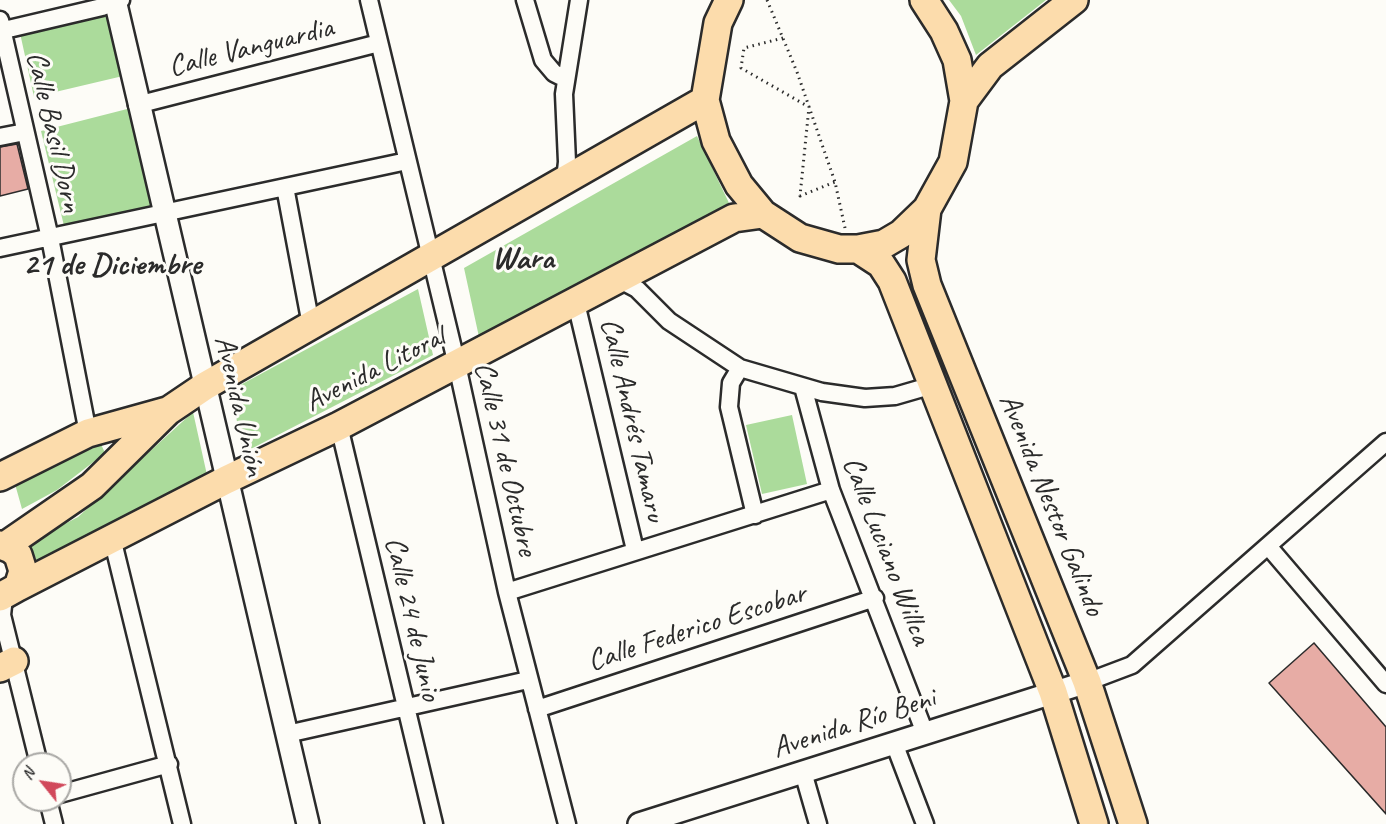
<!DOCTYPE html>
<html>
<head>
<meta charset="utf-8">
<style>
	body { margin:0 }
	#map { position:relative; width:1386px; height:824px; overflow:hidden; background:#fdfcf7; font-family:Caveat,sans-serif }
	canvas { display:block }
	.north { position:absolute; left:12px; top:752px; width:60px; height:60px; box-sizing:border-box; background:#fdfcf7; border:2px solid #a9a8a5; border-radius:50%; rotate:300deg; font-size:16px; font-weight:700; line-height:24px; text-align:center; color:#2b2b2b }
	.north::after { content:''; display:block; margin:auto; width:21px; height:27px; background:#d1495b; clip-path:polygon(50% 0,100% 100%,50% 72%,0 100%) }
</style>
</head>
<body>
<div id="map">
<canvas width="1386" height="824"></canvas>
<div class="north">N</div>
</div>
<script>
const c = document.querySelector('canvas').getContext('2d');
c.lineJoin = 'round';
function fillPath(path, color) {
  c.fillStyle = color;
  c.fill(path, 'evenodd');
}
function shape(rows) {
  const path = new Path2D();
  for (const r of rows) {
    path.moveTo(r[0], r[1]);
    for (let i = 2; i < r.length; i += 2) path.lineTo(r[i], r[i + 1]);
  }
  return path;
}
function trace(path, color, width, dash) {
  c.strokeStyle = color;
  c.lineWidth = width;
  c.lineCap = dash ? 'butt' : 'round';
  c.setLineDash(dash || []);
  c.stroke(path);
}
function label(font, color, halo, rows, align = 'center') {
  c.font = font + ' Caveat,sans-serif';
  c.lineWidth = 6;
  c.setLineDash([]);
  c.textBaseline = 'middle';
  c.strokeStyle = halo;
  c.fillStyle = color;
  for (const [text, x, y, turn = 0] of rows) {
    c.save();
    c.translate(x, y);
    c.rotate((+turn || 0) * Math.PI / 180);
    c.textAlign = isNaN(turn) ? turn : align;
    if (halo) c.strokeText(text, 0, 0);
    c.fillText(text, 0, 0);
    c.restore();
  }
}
const green = shape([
	[949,0,1046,0,976,55,961,16],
	[109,12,123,76,34,97,20,33],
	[135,107,159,206,65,230,41,131],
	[697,136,729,203,479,337,464,268],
	[418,289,433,355,243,453,231,390],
	[193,412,207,475,37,561,28,543,78,517],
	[792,415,807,484,762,494,746,425],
	[100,442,105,453,57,490,22,509,15,484]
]);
const building = shape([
	[17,144,28,189,0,196,0,147,17,144],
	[1314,643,1386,727,1386,814,1269,683,1314,643]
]);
const path = shape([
	[767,0,797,72,835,182,845,228],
	[783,38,744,48,741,68,809,107,800,196,835,182]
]);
const minor = shape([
	[369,0,457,365,507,592,567,824],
	[525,0,543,60,554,73,566,79],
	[0,20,50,238,88,433],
	[0,31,102,7,121,0],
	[137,105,379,43],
	[0,137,25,132],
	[565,180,567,162,564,94,579,0],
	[285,187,311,325],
	[0,248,407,161],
	[618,279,637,289,669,321,740,368,822,392,865,398,895,396,933,385],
	[576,303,635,550],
	[740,368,731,383,729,407,755,515],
	[803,387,831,490,925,733],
	[339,426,434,824],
	[112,538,182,824],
	[1268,546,1386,684],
	[507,592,831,490],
	[4,597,2,615,39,764],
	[1087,682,1132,665,1386,442],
	[537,709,875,598],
	[287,734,528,680],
	[894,743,925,824],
	[803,772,818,824],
	[60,794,169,764],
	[48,800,54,824]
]);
const tertiary = shape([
	[115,0,308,824],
	[639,824,1087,682]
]);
const primary = shape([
	[729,0,718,23,705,100,716,141,739,185,763,214,800,238,839,249,858,249,884,244,901,234,927,209,953,162,964,101,957,60,944,31,924,0],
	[964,101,990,66,1074,0],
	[927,209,921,260,927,285,1087,682,1133,824],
	[858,249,881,264,892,281,1053,692,1094,824],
	[0,477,88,433,167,411],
	[0,545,11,549,18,555,23,571,18,587,0,597],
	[5,546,92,486,168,411,205,386,705,100],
	[18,587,226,480,339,426,734,218,763,214],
	[0,668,14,661]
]);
const streetNames = [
	["Calle Vanguardia",251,48,-14],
	["Calle Basil Dorn",53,132,77],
	["Avenida Litoral",375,370,-27],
	["Avenida Unión",239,406,77],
	["Calle Andrés Tamaru",632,420,77],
	["Calle 31 de Octubre",505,459,77],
	["Avenida Nestor Galindo",1051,505,68],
	["Calle Luciano Willca",886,551,69],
	["Calle 24 de Junio",412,619,77],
	["Calle Federico Escobar",697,628,-18],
	["Avenida Río Beni",854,724,-18]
];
const neighbourhoodNames = [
	["Wara",523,260],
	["21 de Diciembre",112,266]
];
fillPath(green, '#abdb9b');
fillPath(building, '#e7aca5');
trace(building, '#2b2b2b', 1.5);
trace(minor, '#2b2b2b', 21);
trace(tertiary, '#2b2b2b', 26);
trace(primary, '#2b2b2b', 32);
trace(path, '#2b2b2b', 3, [1.5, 4.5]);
trace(minor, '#fdfcf7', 16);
trace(tertiary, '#fdfcf7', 21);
trace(primary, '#fcdcac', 27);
label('30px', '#2b2b2b', '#fdfcf7', streetNames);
label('bold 32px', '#2b2b2b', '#fdfcf7', neighbourhoodNames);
</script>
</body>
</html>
